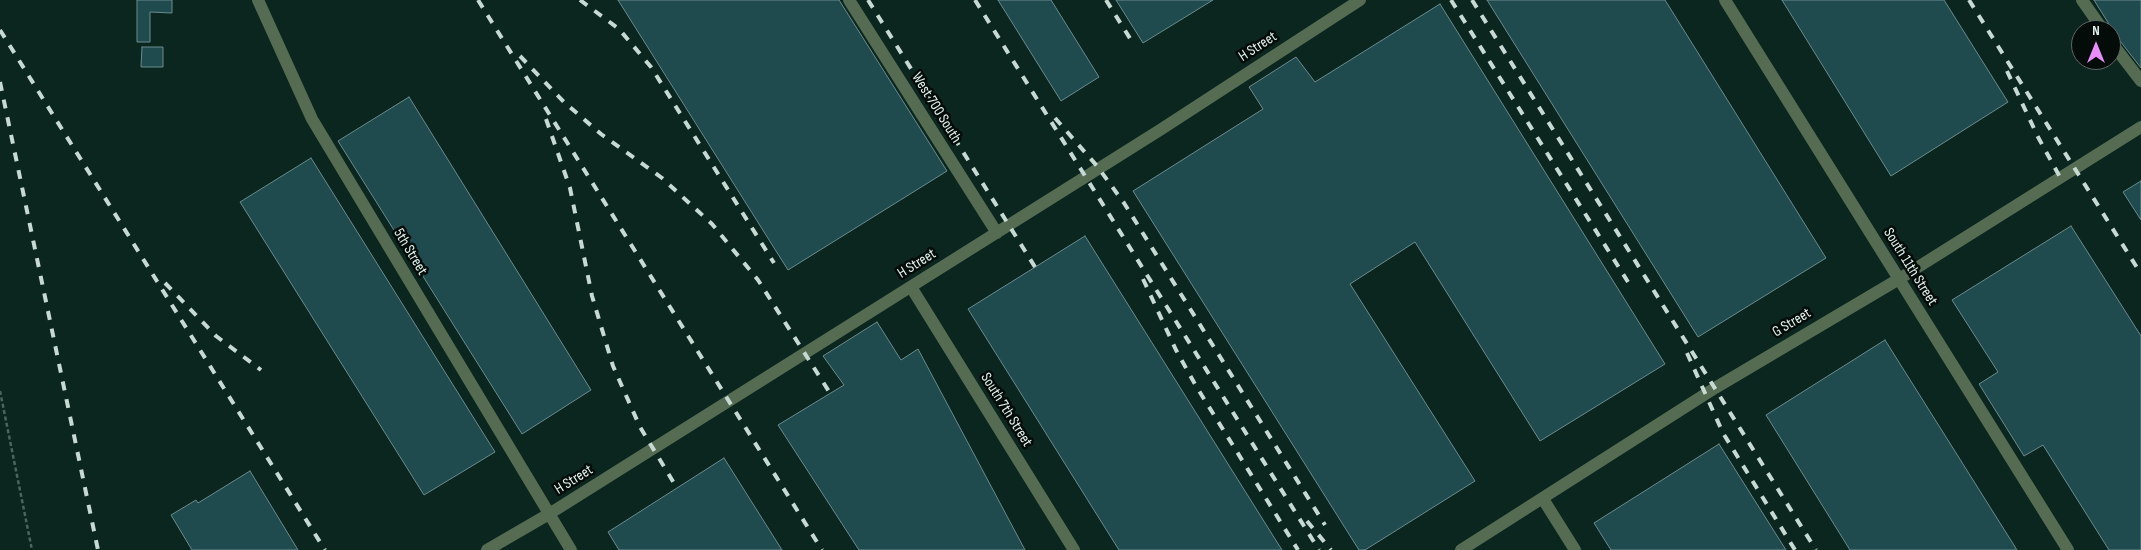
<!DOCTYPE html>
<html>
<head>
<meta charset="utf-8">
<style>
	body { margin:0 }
	#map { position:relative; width:2141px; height:550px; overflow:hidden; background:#0a261e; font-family:"Sofia Sans Condensed",sans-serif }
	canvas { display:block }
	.north { position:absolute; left:2071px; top:20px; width:50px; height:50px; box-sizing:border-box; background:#030c09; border:1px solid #5d6965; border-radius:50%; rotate:0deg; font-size:14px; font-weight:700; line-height:20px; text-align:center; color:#e4f4ee }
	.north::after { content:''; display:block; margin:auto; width:18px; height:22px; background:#ea8dfc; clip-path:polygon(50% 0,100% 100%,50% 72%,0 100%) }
</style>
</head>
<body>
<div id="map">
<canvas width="2141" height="550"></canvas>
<div class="north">N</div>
</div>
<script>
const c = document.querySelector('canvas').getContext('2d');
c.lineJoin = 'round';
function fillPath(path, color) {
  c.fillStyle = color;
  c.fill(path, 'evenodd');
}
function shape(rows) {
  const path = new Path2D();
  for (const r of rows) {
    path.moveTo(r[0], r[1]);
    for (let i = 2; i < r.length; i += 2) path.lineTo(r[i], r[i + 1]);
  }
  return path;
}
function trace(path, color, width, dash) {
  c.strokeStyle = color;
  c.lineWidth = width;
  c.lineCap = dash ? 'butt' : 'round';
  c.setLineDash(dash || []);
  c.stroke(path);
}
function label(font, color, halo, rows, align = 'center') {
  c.font = font + ' "Sofia Sans Condensed",sans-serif';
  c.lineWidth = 5;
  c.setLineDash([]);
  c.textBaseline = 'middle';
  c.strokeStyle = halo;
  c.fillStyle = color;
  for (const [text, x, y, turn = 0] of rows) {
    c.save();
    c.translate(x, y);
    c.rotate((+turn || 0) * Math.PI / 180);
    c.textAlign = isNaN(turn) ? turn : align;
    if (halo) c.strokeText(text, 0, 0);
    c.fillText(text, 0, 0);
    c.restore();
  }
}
const building = shape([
	[137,0,172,0,172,13,150,12,150,42,137,42,137,0],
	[618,0,839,0,947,171,788,270,618,0],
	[998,0,1051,0,1099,77,1061,101,998,0],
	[1116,0,1213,0,1143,43,1116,0],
	[1487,0,1665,0,1826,258,1698,337,1487,0],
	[1782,0,1944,0,2008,102,1891,176,1782,0],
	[2094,0,2141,0,2141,68,2117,37,2094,0],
	[1440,4,1665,364,1540,441,1415,242,1350,284,1475,481,1365,550,1359,550,1133,191,1263,109,1249,87,1296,57,1315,82,1440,4],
	[142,47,163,47,163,67,141,67,142,47],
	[409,97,591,390,522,434,338,141,409,97],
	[311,158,495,452,424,495,240,202,311,158],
	[2141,181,2141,220,2123,192,2141,181],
	[2071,226,2141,336,2141,550,2109,550,2043,445,2024,456,1979,384,1998,372,1952,300,2071,226],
	[1085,236,1282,550,1119,550,968,309,1085,236],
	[877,322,901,360,918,349,1025,550,859,550,778,425,844,385,823,356,877,322],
	[1885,340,2017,550,1850,550,1766,415,1885,340],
	[1719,444,1786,550,1611,550,1594,523,1719,444],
	[724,458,782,550,619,550,608,532,724,458],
	[250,471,298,550,192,550,171,515,196,500,198,503,250,471]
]);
const path = shape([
	[0,391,32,550]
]);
const minor = shape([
	[258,0,312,119,571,550],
	[849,0,997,233],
	[1725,0,2068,550],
	[2082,0,2103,30],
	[2111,42,2141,81],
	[911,287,1074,550],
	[1543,499,1575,550],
	[487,550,549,514,1160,130,1360,0],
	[1461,550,1715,388,1899,279,2141,127]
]);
const rail = shape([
	[478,0,822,550],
	[580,0,619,29,651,67,774,263],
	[868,0,1035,267],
	[975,0,1319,550],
	[1106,0,1131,40],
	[1451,0,1628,282],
	[1472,0,1816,550],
	[1969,0,2141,274],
	[0,30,325,550],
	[520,56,564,102,601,134,662,178,712,224,758,280,830,393],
	[2007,71,2038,137,2061,179],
	[0,82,98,550],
	[1055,118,1097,166,1124,203,1325,525],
	[546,119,570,188,592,296,613,366,640,427,677,488],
	[1143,279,1176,350,1196,386,1298,550],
	[165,283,216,336,261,370],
	[1687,353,1723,433,1795,550],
	[1307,521,1331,550]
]);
const streetNames = [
	["H Street",1258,47,-33],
	["West 700 South",936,108,58],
	["5th Street",410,252,59],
	["H Street",917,264,-32],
	["South 11th Street",1910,267,58],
	["G Street",1792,323,-31],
	["South 7th Street",1006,410,58],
	["H Street",574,480,-32]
];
fillPath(building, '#204b4e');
trace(building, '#6a8c8e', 1);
trace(path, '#4c645d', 2.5, [4, 2.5]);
trace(minor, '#556c52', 12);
trace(rail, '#c7d9d3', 4, [9, 9]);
label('15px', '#e4f4ee', '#030c09', streetNames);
</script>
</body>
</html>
